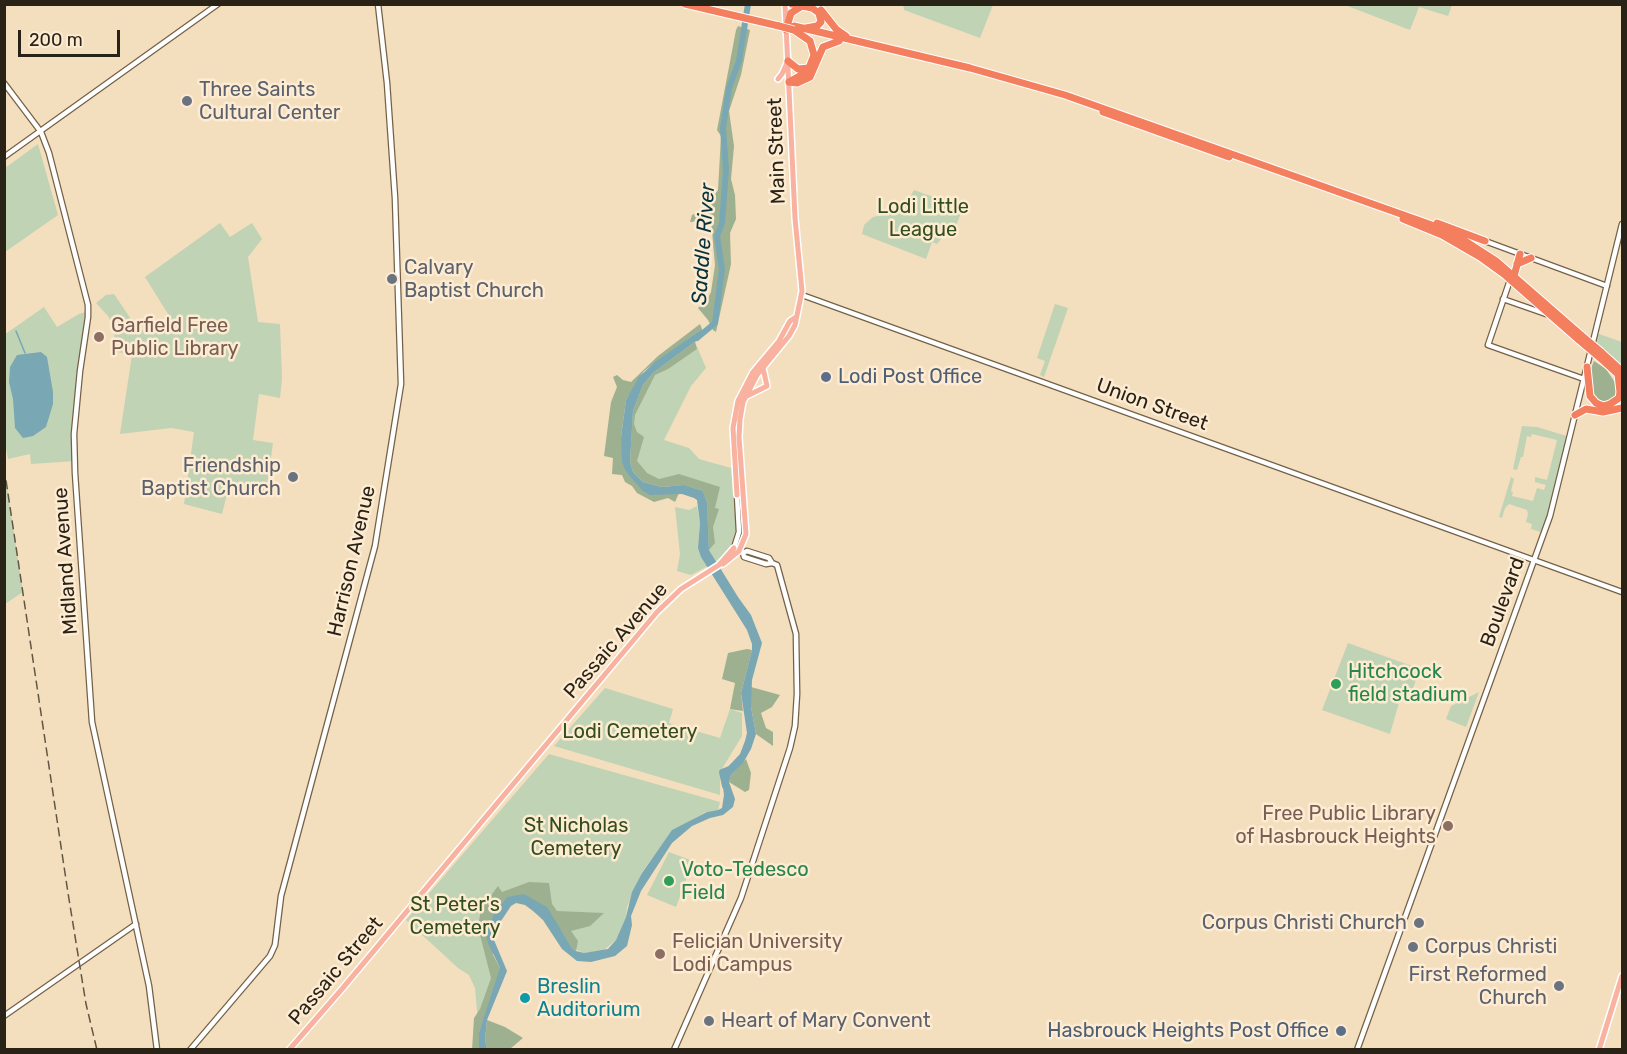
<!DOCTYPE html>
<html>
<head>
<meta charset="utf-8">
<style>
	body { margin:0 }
	#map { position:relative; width:1627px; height:1054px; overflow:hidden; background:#f3debe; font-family:Rubik,sans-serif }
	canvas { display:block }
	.frame { position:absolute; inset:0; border:6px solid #292216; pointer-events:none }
	.scale { position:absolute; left:18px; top:30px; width:102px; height:27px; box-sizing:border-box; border:3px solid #292216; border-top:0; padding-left:8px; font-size:18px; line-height:21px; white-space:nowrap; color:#292216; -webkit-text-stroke:4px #fdebd2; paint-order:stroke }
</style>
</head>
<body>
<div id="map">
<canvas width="1627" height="1054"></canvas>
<div class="frame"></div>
<div class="scale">200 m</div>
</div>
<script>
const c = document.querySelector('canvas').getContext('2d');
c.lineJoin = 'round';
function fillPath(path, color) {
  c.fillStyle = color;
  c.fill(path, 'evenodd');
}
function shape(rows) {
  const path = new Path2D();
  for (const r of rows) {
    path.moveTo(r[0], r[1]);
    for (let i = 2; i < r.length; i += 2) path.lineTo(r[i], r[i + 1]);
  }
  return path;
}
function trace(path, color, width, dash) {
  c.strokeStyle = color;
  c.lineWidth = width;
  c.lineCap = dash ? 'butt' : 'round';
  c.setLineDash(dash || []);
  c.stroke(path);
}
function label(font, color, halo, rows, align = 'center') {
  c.font = font + ' Rubik,sans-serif';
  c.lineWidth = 5;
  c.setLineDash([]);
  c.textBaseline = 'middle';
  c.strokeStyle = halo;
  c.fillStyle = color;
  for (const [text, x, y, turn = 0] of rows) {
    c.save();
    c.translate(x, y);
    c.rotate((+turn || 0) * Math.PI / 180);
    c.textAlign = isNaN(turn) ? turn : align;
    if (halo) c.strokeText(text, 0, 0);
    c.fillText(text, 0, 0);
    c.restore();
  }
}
const green = shape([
	[903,4,993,4,993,5,980,38,904,10],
	[1345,5,1452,5,1448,16,1419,7,1410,30],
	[38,144,58,215,5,252,5,168],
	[914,190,963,208,953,233,945,234,937,244,932,242,926,259,862,234,864,225,873,217,892,213,909,199],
	[220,223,230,237,252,223,262,239,248,257,258,322,280,324,282,378,280,398,259,394,253,440,273,443,266,495,229,486,222,514,184,504,194,432,171,428,120,434,132,355,113,351,115,329,108,316,96,303,106,295,114,294,139,331,173,322,145,277],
	[1055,304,1068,308,1044,377,1040,375,1045,361,1037,358],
	[44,307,57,327,79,314,89,311,74,434,75,461,31,464,30,454,8,459,4,438,4,335],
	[1596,333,1622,342,1622,366,1597,343],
	[695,342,706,368,691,386,664,440,689,448,699,459,731,468,736,530,729,551,716,561,709,550,703,491,643,482,630,442,633,411,653,373],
	[1522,426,1537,427,1570,437,1544,533,1531,529,1532,524,1526,522,1528,514,1527,510,1509,504,1505,508,1502,518,1499,517,1511,477,1514,479,1511,491,1513,492,1512,496,1533,501,1537,488,1544,490,1546,485,1535,482,1535,477,1547,480,1557,440,1532,434,1531,437,1527,436,1523,457,1521,457,1517,470,1513,469],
	[5,475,23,592,5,604,4,604],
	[697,506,700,523,698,548,708,566,691,575,677,571,680,554,675,507,689,510],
	[1348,643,1420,669,1408,702,1400,699,1390,734,1322,710],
	[605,688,673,709,669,723,720,738,730,709,742,713,742,736,720,772,720,795,554,746],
	[1479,692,1466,727,1446,719,1451,706],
	[549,754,720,802,718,810,706,812,672,831,642,872,627,907,626,917,616,940,604,950,584,953,572,948,562,932,524,894,494,914,493,955,500,968,479,1032,475,988,469,975,458,968,406,920],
	[669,852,693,861,676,907,647,895]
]);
const forest = shape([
	[738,26,750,30,741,75,729,111,734,146,731,179,735,195,736,219,730,233,731,264,716,332,713,330,708,320,698,308,707,300,711,292,715,265,711,220,690,222,692,215,703,210,718,190,721,136,717,130,736,30],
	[700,324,702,329,644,371,626,400,621,437,626,472,661,494,679,493,675,502,668,498,654,502,637,493,632,486,625,482,622,475,612,474,613,458,604,456,611,402,617,387,613,377,617,375,623,380,631,382,658,356],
	[695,342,697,349,668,369,655,375,635,415,634,424,637,432,644,437,637,461,647,473,659,479,679,474,720,487,715,508,719,509,713,527,715,543,709,550,707,503,703,491,684,485,662,487,643,482,633,472,630,462,633,411,643,385,653,373],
	[1594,361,1606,369,1614,381,1617,388,1616,396,1605,403,1597,401,1593,397,1590,371],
	[747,649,752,650,741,693,743,711,730,709,735,683,722,679,728,653],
	[751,687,780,695,772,707,761,713,766,728,773,732,773,746,756,734,751,707],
	[746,759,751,773,749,790,745,792,729,782,731,775],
	[529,882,549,883,552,904,557,911,604,913,590,926,571,931,578,941,576,951,572,948,562,932,524,894,494,914,493,955,500,968,500,974,479,1032,479,1049,472,1050,474,1018,480,1009,491,978,478,927,481,909,498,886,502,892],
	[487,1020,505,1027,523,1038,510,1049,487,1050,485,1040]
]);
const water = shape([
	[702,329,703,336,653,373,643,385,633,411,630,462,633,472,643,482,662,487,684,485,703,491,707,503,709,550,738,597,751,615,762,643,752,680,751,707,756,734,751,749,743,763,731,775,729,782,735,799,733,807,723,815,710,818,692,826,672,843,641,891,631,916,632,925,627,946,615,956,591,962,577,961,562,949,543,920,533,911,525,905,516,903,511,906,497,927,494,940,507,971,487,1020,485,1040,487,1049,479,1049,479,1032,500,968,488,943,486,934,494,914,507,897,524,894,547,907,572,948,576,951,584,953,608,949,616,940,626,917,632,892,642,873,672,830,707,812,718,810,722,808,724,795,722,778,724,771,740,754,745,741,747,733,741,693,752,650,752,644,747,630,701,557,698,548,700,523,697,500,694,498,682,494,650,495,643,491,626,472,622,462,621,437,626,400,639,377,655,362],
	[41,352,47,357,53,392,53,404,46,427,33,436,23,438,15,428,13,399,9,382,10,367,17,355]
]);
const stream = shape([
	[16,331,25,353]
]);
const river = shape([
	[697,338,715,323,722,269,717,236,722,223,726,170,723,128,729,88,739,61,748,4],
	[725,786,722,772,732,768]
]);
const minor = shape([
	[4,83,41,132,49,153,88,305,88,317,80,371,74,434,75,473,92,722,149,986,157,1050],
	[4,157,218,4],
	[1485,241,1607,286],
	[1510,280,1488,345,1584,379],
	[802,295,1622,592],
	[1503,299,1546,314],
	[737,495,739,532,734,548,743,553,744,557,766,564,772,563],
	[4,1016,136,924],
	[190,1050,270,956,275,945,281,896,375,546,401,384,395,198,387,83,378,4],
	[674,1050,741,898,790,748,795,726,797,694,796,634,777,565,772,563,769,558,747,551,743,553],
	[1357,1050,1550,516,1622,224]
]);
const major = shape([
	[778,79,782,74,787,63],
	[747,396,767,386,763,368],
	[737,495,733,428,738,401,753,372,779,341,790,321,796,317],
	[723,564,739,551,746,534,739,437,740,419,743,402,757,375,789,336,795,325,802,291,795,218,785,4],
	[289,1050,342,989,657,612,681,589,719,565,734,548],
	[1599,1050,1622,976]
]);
const highway = shape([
	[685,4,779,26],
	[792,4,812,8,819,13,821,22,817,26,806,28],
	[821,10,836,29,846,36],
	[794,26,970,68,1065,95,1429,224,1465,241,1496,261,1582,336],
	[786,30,791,13,802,6],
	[788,61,798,69,809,68],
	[789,82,803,74,809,68,814,55,810,41,794,30],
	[789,82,797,83,810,77,823,47,839,41],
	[1103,112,1229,157],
	[1403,219,1442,235,1480,257,1505,275,1579,340],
	[1437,223,1485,241],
	[1517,264,1531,258],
	[1514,276,1520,254],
	[1601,352,1622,371],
	[1599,357,1622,378],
	[1587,367,1590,396,1596,403,1603,406,1610,404,1619,398,1620,392,1618,374],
	[1575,415,1586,409,1603,412,1622,408]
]);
const rail = shape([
	[4,467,68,893,86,1004,97,1050]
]);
const highwayBridge = shape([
	[779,26,794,30],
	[1582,336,1601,352],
	[1579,340,1599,357]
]);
const markers = [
	[187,101,6,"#6b7280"],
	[392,279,6,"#6b7280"],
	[99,337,6,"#8d6e63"],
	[826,377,6,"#5c6f8a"],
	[293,477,6,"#6b7280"],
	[1336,684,6,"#2e9e5b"],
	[1448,826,6,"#8d6e63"],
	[669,881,6,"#2e9e5b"],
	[1419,923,6,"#6b7280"],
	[1413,947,6,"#6b7280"],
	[660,954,6,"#8d6e63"],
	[1559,986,6,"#6b7280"],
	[525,998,6,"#0f9aa8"],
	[709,1021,6,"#6b7280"],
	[1341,1031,6,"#5c6f8a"]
];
const worshipNames = [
	["Three Saints",199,90],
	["Cultural Center",199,113],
	["Calvary",404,268],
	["Baptist Church",404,291],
	["Friendship",281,466,"right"],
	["Baptist Church",281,489,"right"],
	["Corpus Christi Church",1407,923,"right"],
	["Corpus Christi",1425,947],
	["First Reformed",1547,975,"right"],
	["Church",1547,998,"right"],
	["Heart of Mary Convent",721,1021]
];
const streetNames = [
	["Main Street",777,151,-92],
	["Union Street",1152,405,20],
	["Midland Avenue",66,561,-94],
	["Harrison Avenue",352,561,-77],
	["Boulevard",1503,602,-70],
	["Passaic Avenue",616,641,-49],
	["Passaic Street",336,971,-50]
];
const parkNames = [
	["Lodi Little",923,207],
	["League",923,230],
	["Lodi Cemetery",630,732],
	["St Nicholas",576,826],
	["Cemetery",576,849],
	["St Peter's",455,905],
	["Cemetery",455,928]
];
const educationNames = [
	["Garfield Free",111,326],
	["Public Library",111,349],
	["Free Public Library",1436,814,"right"],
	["of Hasbrouck Heights",1436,837,"right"],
	["Felician University",672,942],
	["Lodi Campus",672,965]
];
const serviceNames = [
	["Lodi Post Office",838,377],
	["Hasbrouck Heights Post Office",1329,1031,"right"]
];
const leisureNames = [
	["Hitchcock",1348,672],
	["field stadium",1348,695],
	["Voto-Tedesco",681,870],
	["Field",681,893]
];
const cultureNames = [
	["Breslin",537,987],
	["Auditorium",537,1010]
];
const waterNames = [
	["Saddle River",704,244,-86]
];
fillPath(green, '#c0d3b5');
fillPath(forest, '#9db190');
fillPath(water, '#7aa7b4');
trace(stream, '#7aa7b4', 1.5);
trace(river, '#7aa7b4', 6);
trace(minor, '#746146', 7);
trace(major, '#fff', 8);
trace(highway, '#fff', 9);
trace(minor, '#fff', 4.5);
trace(major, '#f8b29f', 5);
trace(highway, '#f37f5f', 7);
trace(rail, '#625745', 1.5, [9, 4.5]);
trace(highwayBridge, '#fff', 9, []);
trace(highwayBridge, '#f37f5f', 7);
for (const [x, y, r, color] of markers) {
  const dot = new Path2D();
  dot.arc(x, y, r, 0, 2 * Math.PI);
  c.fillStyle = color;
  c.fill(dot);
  trace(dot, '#fdebd2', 2);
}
label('20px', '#5b616d', '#fdebd2', worshipNames, 'left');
label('20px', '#292216', '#fdebd2', streetNames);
label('20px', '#334e1d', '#fdebd2', parkNames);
label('20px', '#785e54', '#fdebd2', educationNames, 'left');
label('20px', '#4e5e75', '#fdebd2', serviceNames, 'left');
label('20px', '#27864d', '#fdebd2', leisureNames, 'left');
label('20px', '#0d838f', '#fdebd2', cultureNames, 'left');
label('italic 21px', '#07333e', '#fdebd2', waterNames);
</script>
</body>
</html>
